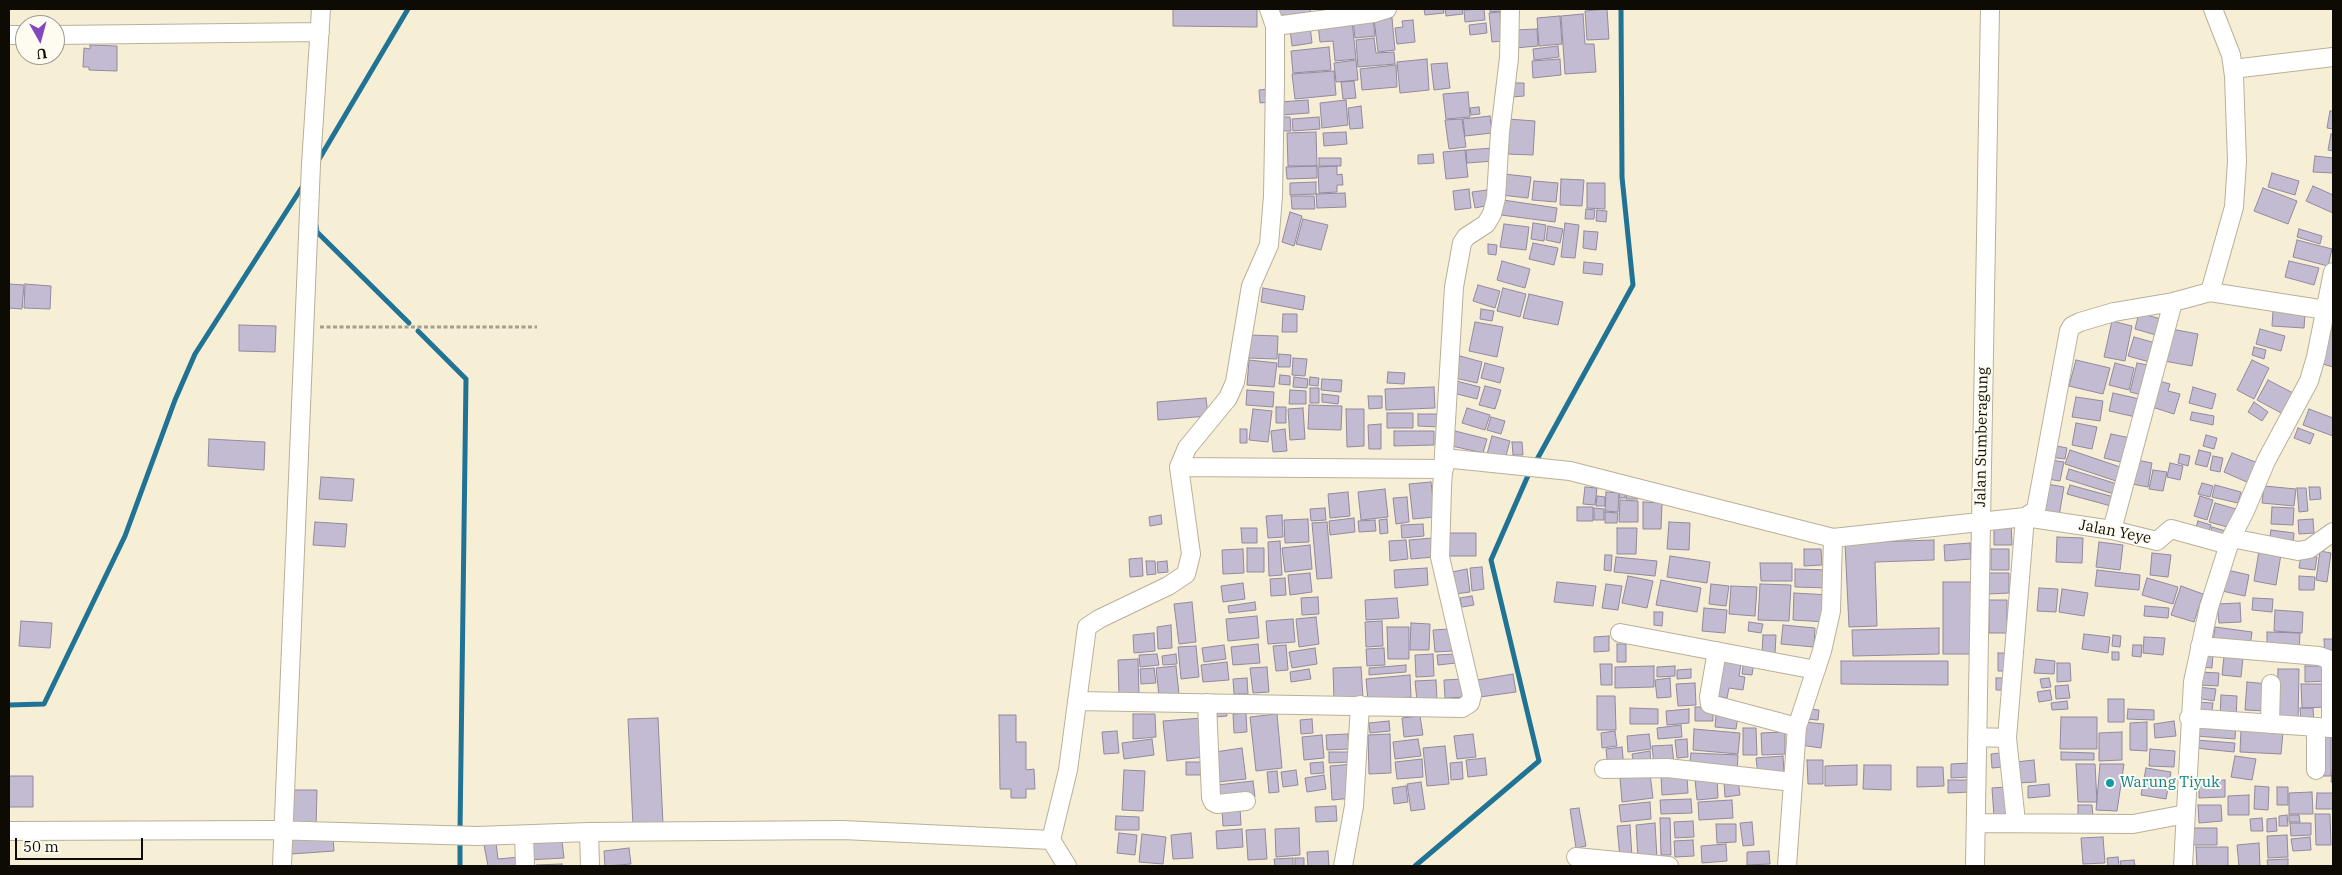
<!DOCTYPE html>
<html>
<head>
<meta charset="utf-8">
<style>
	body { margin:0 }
	#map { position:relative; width:2342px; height:875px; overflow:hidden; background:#f6eed5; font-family:"IBM Plex Serif",serif }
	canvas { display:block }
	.frame { position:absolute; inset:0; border:10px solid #0e0b04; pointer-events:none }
	.north { position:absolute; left:15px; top:15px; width:50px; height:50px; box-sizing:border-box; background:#fefbf1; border:1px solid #9e9b92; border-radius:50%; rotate:173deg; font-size:14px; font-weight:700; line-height:20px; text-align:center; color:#0e0b04 }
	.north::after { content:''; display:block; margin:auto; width:18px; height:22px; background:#8047be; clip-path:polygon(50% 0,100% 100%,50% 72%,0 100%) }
	.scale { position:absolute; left:15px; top:838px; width:128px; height:22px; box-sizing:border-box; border:2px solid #0e0b04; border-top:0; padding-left:6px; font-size:15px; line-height:18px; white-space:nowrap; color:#0e0b04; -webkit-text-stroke:4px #fefbf1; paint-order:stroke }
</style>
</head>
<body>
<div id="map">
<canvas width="2342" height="875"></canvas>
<div class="frame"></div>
<div class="north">U</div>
<div class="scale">50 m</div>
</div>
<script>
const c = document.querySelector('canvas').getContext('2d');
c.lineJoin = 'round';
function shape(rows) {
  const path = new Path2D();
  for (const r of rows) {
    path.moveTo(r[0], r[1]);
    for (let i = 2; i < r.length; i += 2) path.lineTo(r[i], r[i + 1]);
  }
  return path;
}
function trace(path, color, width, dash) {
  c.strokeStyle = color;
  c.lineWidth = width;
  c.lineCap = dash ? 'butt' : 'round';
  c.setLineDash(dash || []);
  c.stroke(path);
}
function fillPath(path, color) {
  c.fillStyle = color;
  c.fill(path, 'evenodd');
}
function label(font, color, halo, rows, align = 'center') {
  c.font = font + ' "IBM Plex Serif",serif';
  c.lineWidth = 4;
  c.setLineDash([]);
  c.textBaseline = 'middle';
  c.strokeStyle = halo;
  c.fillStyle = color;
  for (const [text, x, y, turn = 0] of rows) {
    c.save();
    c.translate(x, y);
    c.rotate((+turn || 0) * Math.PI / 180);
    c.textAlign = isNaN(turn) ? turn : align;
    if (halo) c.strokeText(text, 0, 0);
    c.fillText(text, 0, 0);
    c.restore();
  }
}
const stream = shape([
	[318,161,408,9],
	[316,225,317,232,409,323],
	[418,331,466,379,460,831],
	[1535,463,1633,285,1622,177,1621,9],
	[9,705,44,704,125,536,175,400,195,354,304,184],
	[460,843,460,866],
	[1415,866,1539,761,1491,560,1530,471]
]);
const building = shape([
	[1173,9,1257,9,1257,27,1173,26,1173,9],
	[1277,9,1310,9,1311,12,1278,16,1277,9],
	[1424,9,1443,9,1444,13,1425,15,1424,9],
	[1445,9,1462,9,1463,14,1446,16,1445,9],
	[1484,9,1485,20,1465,22,1464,10,1484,9],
	[1490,9,1501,9,1501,11,1490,12,1490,9],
	[1607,9,1609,39,1587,40,1585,11,1607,9],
	[1500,12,1502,41,1492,42,1489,13,1500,12],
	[1583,14,1585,44,1594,44,1596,72,1565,74,1561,16,1583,14],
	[1560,16,1562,44,1539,46,1537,18,1560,16],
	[1373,18,1375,36,1355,38,1353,20,1373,18],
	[1392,18,1395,50,1378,52,1374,19,1392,18],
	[1413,20,1415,42,1397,44,1395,28,1403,27,1402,21,1413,20],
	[1352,21,1356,59,1335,61,1333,41,1320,42,1318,25,1352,21],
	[1486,23,1487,33,1470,35,1469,25,1486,23],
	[1310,26,1312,43,1292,46,1290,29,1310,26],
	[1537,29,1538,46,1515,48,1514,30,1537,29],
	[1374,38,1376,53,1394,52,1395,64,1358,67,1356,40,1374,38],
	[90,45,117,46,117,71,89,70,89,67,83,67,84,48,90,49,90,45],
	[1558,46,1559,57,1534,60,1533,49,1558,46],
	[1329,47,1331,70,1293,73,1291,51,1329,47],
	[1427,59,1429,90,1400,93,1397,62,1427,59],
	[1560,59,1561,75,1533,78,1532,61,1560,59],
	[1356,60,1358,80,1336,82,1334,63,1356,60],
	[1447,63,1450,88,1434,90,1431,64,1447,63],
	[1396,65,1397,87,1362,90,1360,69,1396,65],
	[1334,71,1336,95,1295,99,1292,74,1334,71],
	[1354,81,1356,98,1343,99,1341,82,1354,81],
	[1512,83,1524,83,1524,96,1512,97,1512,83],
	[1268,89,1270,102,1260,103,1259,90,1268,89],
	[1468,92,1470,117,1446,119,1443,94,1468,92],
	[1308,100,1309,113,1281,115,1280,102,1308,100],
	[1346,100,1348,125,1322,128,1320,103,1346,100],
	[1361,106,1363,128,1350,129,1348,108,1361,106],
	[1479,107,1480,114,1471,115,1470,108,1479,107],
	[2330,111,2333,111,2333,129,2327,128,2330,111],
	[1490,116,1492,133,1465,136,1463,119,1490,116],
	[1281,117,1290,117,1291,131,1282,131,1281,117],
	[1319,117,1320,129,1293,131,1292,119,1319,117],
	[1462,119,1466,147,1449,149,1445,120,1462,119],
	[1508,119,1535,121,1533,155,1507,154,1508,119],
	[1316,132,1317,166,1288,166,1287,133,1316,132],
	[1346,132,1347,144,1324,146,1323,133,1346,132],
	[2331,134,2333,134,2333,151,2328,150,2331,134],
	[1493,148,1494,161,1467,163,1466,150,1493,148],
	[1465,150,1468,177,1446,179,1443,152,1465,150],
	[1433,154,1434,163,1418,164,1418,155,1433,154],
	[2315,156,2333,158,2333,173,2313,172,2315,156],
	[1319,158,1341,158,1341,166,1319,166,1319,158],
	[1317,166,1317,178,1287,179,1286,167,1317,166],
	[1337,166,1337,175,1342,174,1343,185,1337,185,1337,192,1319,193,1318,167,1337,166],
	[2272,173,2299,181,2295,195,2268,187,2272,173],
	[1504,174,1531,177,1528,198,1501,195,1504,174],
	[1561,179,1584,180,1582,206,1560,205,1561,179],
	[1534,181,1558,183,1556,202,1532,200,1534,181],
	[1316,182,1316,194,1290,195,1290,183,1316,182],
	[1587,183,1605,183,1605,209,1587,208,1587,183],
	[2313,186,2333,195,2333,213,2306,201,2313,186],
	[2263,188,2297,201,2288,224,2254,211,2263,188],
	[1469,189,1471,208,1455,210,1453,191,1469,189],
	[1487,190,1490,205,1475,208,1472,192,1487,190],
	[1345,193,1346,207,1317,208,1316,194,1345,193],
	[1291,196,1314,196,1315,209,1292,209,1291,196],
	[1503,200,1557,208,1555,222,1501,215,1503,200],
	[1586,209,1595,210,1594,219,1585,219,1586,209],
	[1597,210,1607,211,1606,222,1596,221,1597,210],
	[1290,212,1302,216,1294,246,1282,242,1290,212],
	[1303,219,1328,225,1321,250,1296,244,1303,219],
	[1533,223,1546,225,1544,241,1531,239,1533,223],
	[1565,223,1579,225,1575,258,1561,257,1565,223],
	[1504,224,1529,227,1526,250,1500,247,1504,224],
	[1548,226,1563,229,1560,243,1546,240,1548,226],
	[2299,229,2322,236,2320,244,2297,237,2299,229],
	[1584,231,1598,232,1596,250,1583,248,1584,231],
	[2297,240,2332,249,2328,266,2293,257,2297,240],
	[1533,243,1558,248,1554,265,1529,259,1533,243],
	[1488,244,1497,245,1496,255,1488,254,1488,244],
	[1502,261,1530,269,1525,288,1497,280,1502,261],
	[2289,261,2319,268,2314,285,2285,277,2289,261],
	[1584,262,1603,264,1602,275,1583,273,1584,262],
	[9,284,24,285,22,309,9,308,9,284],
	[25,284,51,286,50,309,24,308,25,284],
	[1478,285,1500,291,1495,308,1473,301,1478,285],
	[1263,288,1305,296,1303,310,1261,302,1263,288],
	[1503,288,1526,294,1520,317,1497,311,1503,288],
	[1529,294,1563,302,1558,325,1523,318,1529,294],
	[1481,309,1494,311,1492,321,1480,319,1481,309],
	[2273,311,2305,313,2304,328,2272,326,2273,311],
	[2139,313,2161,319,2156,335,2135,329,2139,313],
	[1283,314,1297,314,1297,332,1282,332,1283,314],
	[2112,321,2132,326,2125,361,2104,357,2112,321],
	[2333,321,2333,367,2323,364,2333,321],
	[1475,322,1503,327,1497,357,1469,351,1475,322],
	[239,325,276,326,275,352,239,351,239,325],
	[2171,329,2198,334,2192,366,2164,361,2171,329],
	[2260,329,2285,336,2281,351,2256,344,2260,329],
	[1249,335,1278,336,1277,359,1248,358,1249,335],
	[2134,337,2159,344,2153,363,2128,356,2134,337],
	[2254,347,2266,350,2264,359,2252,355,2254,347],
	[1279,354,1291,355,1290,367,1278,367,1279,354],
	[1460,356,1482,362,1477,383,1455,378,1460,356],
	[1293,358,1307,359,1305,376,1292,375,1293,358],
	[1249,360,1277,363,1274,387,1247,385,1249,360],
	[2076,360,2110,368,2103,394,2069,386,2076,360],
	[2252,360,2269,368,2254,399,2237,390,2252,360],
	[1485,363,1504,368,1500,383,1481,378,1485,363],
	[2115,363,2134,368,2129,390,2109,385,2115,363],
	[2137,363,2153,366,2146,396,2130,392,2137,363],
	[1388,372,1405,373,1404,384,1387,383,1388,372],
	[1280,375,1290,376,1290,385,1279,384,1280,375],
	[1294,377,1308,379,1307,388,1293,387,1294,377],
	[1310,377,1319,378,1318,386,1309,385,1310,377],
	[1322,379,1342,380,1341,392,1321,390,1322,379],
	[2268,380,2293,393,2283,414,2257,400,2268,380],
	[1456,381,1480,387,1477,399,1453,393,1456,381],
	[2159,381,2170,384,2168,391,2180,394,2174,414,2152,407,2159,381],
	[1485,386,1501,390,1495,409,1479,405,1485,386],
	[1434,387,1435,408,1386,410,1385,389,1434,387],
	[2193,387,2216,394,2212,409,2189,403,2193,387],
	[1310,388,1319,388,1319,403,1310,403,1310,388],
	[1247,390,1274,392,1273,407,1246,405,1247,390],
	[1290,390,1306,391,1306,404,1289,404,1290,390],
	[2113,393,2144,400,2140,418,2109,411,2113,393],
	[1322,394,1339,396,1338,404,1322,402,1322,394],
	[1368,396,1382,396,1382,408,1369,409,1368,396],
	[2076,397,2103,401,2100,421,2072,417,2076,397],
	[1206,398,1208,416,1158,420,1157,402,1206,398],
	[2254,402,2268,412,2262,421,2248,412,2254,402],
	[1309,405,1342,406,1341,430,1308,429,1309,405],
	[1276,407,1286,407,1286,423,1276,423,1276,407],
	[1303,408,1305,439,1290,440,1288,409,1303,408],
	[1467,408,1490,415,1485,430,1462,423,1467,408],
	[1253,409,1272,411,1268,442,1249,440,1253,409],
	[1346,409,1364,409,1364,446,1347,447,1346,409],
	[2309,409,2333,418,2333,436,2303,425,2309,409],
	[2192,412,2214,416,2213,425,2190,420,2192,412],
	[1387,413,1413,413,1413,428,1387,428,1387,413],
	[1418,414,1439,414,1440,427,1418,426,1418,414],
	[1491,417,1505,421,1501,434,1487,430,1491,417],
	[2076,423,2097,427,2092,449,2072,445,2076,423],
	[1381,424,1381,449,1369,449,1368,425,1381,424],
	[2298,428,2314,434,2310,444,2294,438,2298,428],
	[1240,429,1247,429,1247,443,1240,443,1240,429],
	[1285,429,1287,451,1273,452,1271,431,1285,429],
	[1394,431,1434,431,1434,445,1394,446,1394,431],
	[1455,431,1487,439,1483,453,1452,446,1455,431],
	[2111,434,2135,439,2129,464,2104,458,2111,434],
	[2206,435,2217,438,2214,449,2203,446,2206,435],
	[1492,436,1510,441,1504,463,1486,458,1492,436],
	[209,439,265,442,264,470,208,466,209,439],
	[1512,442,1522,442,1523,455,1513,455,1512,442],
	[2052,445,2067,448,2065,459,2050,457,2052,445],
	[2070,450,2126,469,2122,483,2065,464,2070,450],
	[2199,450,2211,453,2207,467,2195,464,2199,450],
	[2232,453,2258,463,2249,483,2224,472,2232,453],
	[2180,454,2190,456,2188,466,2178,463,2180,454],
	[2213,456,2223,458,2220,472,2210,470,2213,456],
	[2051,460,2064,462,2060,481,2047,479,2051,460],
	[2137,460,2152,463,2148,487,2132,484,2137,460],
	[2170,463,2183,466,2180,480,2167,477,2170,463],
	[2069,469,2117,484,2114,494,2066,479,2069,469],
	[2153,470,2167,472,2163,491,2149,489,2153,470],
	[321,477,354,479,352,501,319,499,321,477],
	[1431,482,1435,517,1413,519,1409,484,1431,482],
	[2202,483,2213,486,2210,497,2198,494,2202,483],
	[2047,484,2064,487,2059,516,2042,513,2047,484],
	[2070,485,2114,497,2111,506,2067,494,2070,485],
	[2215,485,2241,492,2238,503,2212,497,2215,485],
	[2264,486,2296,489,2294,506,2262,503,2264,486],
	[1585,487,1597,488,1595,505,1583,504,1585,487],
	[2309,487,2320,487,2321,499,2310,500,2309,487],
	[2297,488,2306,488,2308,511,2299,512,2297,488],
	[1385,489,1388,517,1361,520,1358,492,1385,489],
	[1620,490,1626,490,1625,498,1619,498,1620,490],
	[1348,492,1350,516,1330,518,1328,494,1348,492],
	[1606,492,1619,493,1618,512,1605,511,1606,492],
	[1627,492,1638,492,1638,499,1626,499,1627,492],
	[1597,496,1605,497,1605,506,1596,506,1597,496],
	[2200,496,2213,500,2207,520,2194,516,2200,496],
	[1407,497,1409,522,1396,524,1393,498,1407,497],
	[1620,500,1638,501,1638,522,1619,522,1620,500],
	[1643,502,1662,503,1661,529,1643,529,1643,502],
	[2215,503,2236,509,2231,528,2209,522,2215,503],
	[1577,507,1593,507,1593,521,1577,521,1577,507],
	[2272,507,2294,508,2293,525,2271,524,2272,507],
	[1325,508,1326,520,1311,521,1310,509,1325,508],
	[1594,508,1604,509,1604,520,1594,520,1594,508],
	[1605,512,1618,513,1617,523,1605,523,1605,512],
	[1161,515,1162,524,1150,526,1149,517,1161,515],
	[1282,515,1283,537,1268,538,1266,516,1282,515],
	[1354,518,1355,532,1330,535,1329,521,1354,518],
	[1308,519,1309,542,1285,543,1284,520,1308,519],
	[1387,519,1388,533,1380,534,1379,520,1387,519],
	[2313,519,2314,533,2299,534,2298,520,2313,519],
	[1375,520,1376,531,1359,532,1358,521,1375,520],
	[2198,521,2211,525,2209,531,2196,527,2198,521],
	[315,522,347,524,345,547,313,545,315,522],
	[1327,522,1332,578,1317,579,1312,523,1327,522],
	[1669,522,1690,523,1689,550,1667,549,1669,522],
	[2011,522,2012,545,1994,545,1994,523,2011,522],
	[1423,524,1424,536,1402,538,1401,525,1423,524],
	[2212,527,2229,532,2227,537,2210,533,2212,527],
	[1241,528,1257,528,1257,543,1242,543,1241,528],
	[1617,528,1637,528,1636,554,1617,554,1617,528],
	[2271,530,2294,533,2293,545,2269,543,2271,530],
	[1446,533,1476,533,1476,556,1446,556,1446,533],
	[2057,537,2083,538,2082,563,2056,562,2057,537],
	[1433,538,1434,557,1411,559,1409,540,1433,538],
	[1406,540,1408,559,1390,561,1389,541,1406,540],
	[1934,540,1934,560,1875,562,1877,626,1849,627,1845,543,1934,540],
	[1280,541,1282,575,1269,576,1268,542,1280,541],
	[2099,542,2123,545,2120,570,2096,567,2099,542],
	[1970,543,1971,559,1945,561,1944,545,1970,543],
	[1310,545,1312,569,1285,572,1282,548,1310,545],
	[1247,548,1264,548,1264,572,1247,572,1247,548],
	[1243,549,1244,573,1223,574,1222,550,1243,549],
	[1804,549,1821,549,1822,565,1804,566,1804,549],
	[1991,549,2009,549,2009,570,1991,570,1991,549],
	[2259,551,2281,554,2276,585,2254,581,2259,551],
	[2320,551,2331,553,2327,582,2316,580,2320,551],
	[2152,553,2171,555,2168,577,2150,575,2152,553],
	[1605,555,1612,555,1611,571,1604,570,1605,555],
	[2301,555,2317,557,2315,570,2299,568,2301,555],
	[1670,556,1710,562,1707,583,1667,577,1670,556],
	[1616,557,1657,561,1655,576,1614,572,1616,557],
	[1142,558,1143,576,1130,577,1129,559,1142,558],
	[1146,561,1155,561,1156,574,1147,575,1146,561],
	[1167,561,1168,572,1158,573,1157,562,1167,561],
	[1760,563,1792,563,1792,581,1761,581,1760,563],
	[1482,567,1484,589,1472,591,1470,568,1482,567],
	[1427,568,1428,585,1395,588,1394,570,1427,568],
	[1467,569,1470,592,1455,594,1452,572,1467,569],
	[1795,569,1829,570,1829,588,1795,587,1795,569],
	[2097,570,2140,575,2139,590,2095,586,2097,570],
	[2227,570,2249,575,2245,596,2222,591,2227,570],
	[1310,573,1312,592,1290,595,1288,575,1310,573],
	[1988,573,2009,573,2009,593,1988,594,1988,573],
	[1628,576,1653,581,1647,608,1622,603,1628,576],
	[2299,576,2315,577,2314,590,2299,590,2299,576],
	[1285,578,1286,595,1271,596,1270,579,1285,578],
	[2147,578,2178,587,2173,604,2142,595,2147,578],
	[1661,580,1701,588,1697,612,1656,605,1661,580],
	[1557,582,1596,586,1593,606,1554,602,1557,582],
	[1943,582,1973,582,1974,654,1943,654,1943,582],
	[1243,583,1245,599,1223,602,1221,586,1243,583],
	[1606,584,1622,586,1618,610,1602,608,1606,584],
	[1711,584,1729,586,1726,606,1709,604,1711,584],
	[1760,584,1791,585,1789,621,1758,620,1760,584],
	[1731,586,1757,587,1755,616,1729,614,1731,586],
	[2181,586,2203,594,2194,622,2171,615,2181,586],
	[2039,588,2058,589,2056,612,2037,611,2039,588],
	[2062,589,2088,593,2084,616,2059,612,2062,589],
	[1794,593,1829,595,1827,622,1793,620,1794,593],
	[1472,596,1474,605,1462,607,1460,598,1472,596],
	[1318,597,1319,614,1302,615,1301,598,1318,597],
	[1397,598,1399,618,1366,620,1365,600,1397,598],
	[2253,598,2273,599,2272,612,2252,610,2253,598],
	[1989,600,2007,600,2007,633,1989,633,1989,600],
	[1192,602,1196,642,1179,644,1174,604,1192,602],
	[1255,602,1256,610,1229,613,1228,606,1255,602],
	[2240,603,2241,622,2219,623,2217,604,2240,603],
	[2145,606,2169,608,2168,618,2144,616,2145,606],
	[1704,608,1727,610,1725,633,1702,631,1704,608],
	[2275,610,2303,612,2302,633,2274,631,2275,610],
	[1654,612,1663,612,1662,626,1654,625,1654,612],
	[1257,616,1259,638,1228,641,1226,619,1257,616],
	[1316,617,1319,644,1299,647,1296,619,1316,617],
	[1293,619,1295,642,1268,644,1266,621,1293,619],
	[21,621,52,623,50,648,19,646,21,621],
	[1382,621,1383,646,1366,647,1365,622,1382,621],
	[1749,622,1763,624,1761,633,1748,631,1749,622],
	[1411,623,1430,624,1429,650,1410,650,1411,623],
	[1171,625,1172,648,1158,649,1157,627,1171,625],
	[1783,625,1815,628,1814,647,1781,644,1783,625],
	[1387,627,1409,627,1409,659,1388,659,1387,627],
	[2215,627,2252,632,2250,647,2213,643,2215,627],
	[1939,628,1939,654,1853,656,1852,630,1939,628],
	[1450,629,1452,651,1435,652,1433,630,1450,629],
	[2267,632,2300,633,2299,652,2267,651,2267,632],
	[1154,633,1155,651,1134,653,1133,635,1154,633],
	[2084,634,2110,637,2108,653,2082,649,2084,634],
	[1763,635,1776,635,1775,654,1762,653,1763,635],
	[2113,635,2121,636,2120,647,2112,646,2113,635],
	[1609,636,1609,651,1594,652,1594,637,1609,636],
	[2144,637,2165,638,2163,655,2143,653,2144,637],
	[2324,639,2333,639,2333,656,2325,656,2324,639],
	[1258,644,1260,663,1233,665,1231,647,1258,644],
	[1617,644,1626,644,1626,662,1617,662,1617,644],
	[1224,645,1226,659,1204,662,1202,648,1224,645],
	[1286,645,1288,670,1276,671,1273,646,1286,645],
	[2133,645,2142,645,2141,657,2132,656,2133,645],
	[1196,646,1199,677,1181,679,1178,647,1196,646],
	[1315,648,1317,664,1292,668,1289,652,1315,648],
	[1384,648,1385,665,1367,666,1366,649,1384,648],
	[2112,652,2119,652,2119,660,2112,660,2112,652],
	[1998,653,2006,653,2006,671,1998,671,1998,653],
	[2204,653,2213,653,2212,668,2203,667,2204,653],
	[1157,654,1159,665,1140,667,1139,655,1157,654],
	[1176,654,1177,664,1163,665,1162,656,1176,654],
	[1433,654,1434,676,1416,677,1415,655,1433,654],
	[1455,654,1456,663,1438,665,1437,655,1455,654],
	[2224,656,2243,658,2241,677,2222,675,2224,656],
	[1138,659,1139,695,1119,695,1118,660,1138,659],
	[2036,659,2055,661,2054,674,2034,673,2036,659],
	[1744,660,1754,662,1752,675,1742,674,1744,660],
	[1721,661,1741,664,1739,676,1745,677,1743,690,1729,688,1727,698,1715,696,1721,661],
	[1841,661,1948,661,1948,685,1841,684,1841,661],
	[1227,662,1229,680,1203,682,1201,665,1227,662],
	[2057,663,2070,663,2071,681,2057,682,2057,663],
	[1600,664,1612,664,1612,685,1601,685,1600,664],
	[1406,665,1406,672,1369,675,1369,668,1406,665],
	[1176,666,1179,694,1159,696,1156,668,1176,666],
	[1654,666,1654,687,1615,688,1615,667,1654,666],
	[1675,666,1675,676,1657,677,1657,667,1675,666],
	[2305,666,2328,666,2328,681,2305,682,2305,666],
	[1267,667,1269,692,1253,693,1250,668,1267,667],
	[1361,667,1363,698,1334,699,1333,668,1361,667],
	[1154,668,1156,683,1141,684,1140,669,1154,668],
	[1309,669,1311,679,1291,682,1290,672,1309,669],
	[1691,669,1691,678,1677,679,1677,670,1691,669],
	[2278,669,2299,669,2298,720,2277,719,2278,669],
	[2200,672,2219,673,2218,686,2199,685,2200,672],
	[1513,674,1516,692,1480,697,1477,680,1513,674],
	[1410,675,1411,697,1368,701,1366,679,1410,675],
	[1247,678,1248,694,1234,694,1233,679,1247,678],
	[1670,678,1671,697,1657,698,1655,680,1670,678],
	[1996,678,2004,678,2004,690,1996,690,1996,678],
	[2049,678,2051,687,2042,688,2040,679,2049,678],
	[1463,679,1464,697,1445,698,1444,680,1463,679],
	[1436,680,1437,700,1417,701,1415,681,1436,680],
	[2247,682,2268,684,2266,711,2245,710,2247,682],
	[1695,683,1696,705,1678,706,1676,684,1695,683],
	[2301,684,2327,684,2327,707,2302,708,2301,684],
	[2068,685,2070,698,2056,699,2055,686,2068,685],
	[2199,687,2216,689,2214,701,2197,698,2199,687],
	[2050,690,2052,700,2039,702,2037,692,2050,690],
	[2221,695,2237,696,2236,718,2220,717,2221,695],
	[1597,696,1615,696,1616,730,1597,730,1597,696],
	[2108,699,2124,699,2124,722,2108,722,2108,699],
	[2067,701,2068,709,2052,710,2051,703,2067,701],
	[2198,702,2213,703,2211,719,2196,717,2198,702],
	[1226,706,1227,716,1215,717,1214,707,1226,706],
	[1695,707,1713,707,1713,721,1695,721,1695,707],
	[1630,708,1658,709,1658,724,1630,724,1630,708],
	[2300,708,2313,708,2314,725,2301,725,2300,708],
	[1689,709,1689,723,1667,725,1666,711,1689,709],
	[1808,709,1819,710,1818,720,1807,719,1808,709],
	[2128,709,2154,710,2154,720,2127,719,2128,709],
	[1246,713,1247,732,1234,733,1233,714,1246,713],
	[1133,714,1155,714,1156,737,1133,739,1133,714],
	[1277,714,1282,768,1256,771,1250,717,1277,714],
	[1716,714,1738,716,1736,729,1715,727,1716,714],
	[999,715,1016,715,1016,742,1026,742,1026,770,1034,769,1035,789,1026,789,1026,798,1011,798,1011,789,1000,789,999,715],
	[1420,716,1423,735,1404,737,1402,718,1420,716],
	[2061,717,2097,717,2097,749,2060,749,2061,717],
	[658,718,663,824,633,826,628,719,658,718],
	[1202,718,1205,757,1167,761,1163,721,1202,718],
	[1312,719,1313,733,1301,734,1300,720,1312,719],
	[1389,721,1390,731,1370,733,1369,723,1389,721],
	[2174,721,2176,736,2155,738,2154,724,2174,721],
	[2197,721,2236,724,2235,739,2196,736,2197,721],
	[1803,722,1824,724,1821,748,1800,745,1803,722],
	[2147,722,2147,751,2130,750,2130,723,2147,722],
	[1681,725,1682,737,1658,739,1657,728,1681,725],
	[1743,728,1756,728,1757,755,1743,755,1743,728],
	[1694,729,1740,733,1738,754,1693,750,1694,729],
	[2241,729,2283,732,2281,754,2240,752,2241,729],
	[1117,731,1119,753,1104,754,1102,732,1117,731],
	[1615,731,1617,746,1602,748,1601,733,1615,731],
	[1785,732,1785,754,1762,755,1761,733,1785,732],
	[2122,732,2122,760,2099,761,2099,733,2122,732],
	[1348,734,1349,749,1327,750,1326,735,1348,734],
	[1390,734,1391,773,1369,774,1368,735,1390,734],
	[1473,734,1476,757,1457,759,1454,736,1473,734],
	[1649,734,1651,749,1628,752,1627,736,1649,734],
	[1322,735,1324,758,1304,760,1302,737,1322,735],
	[2317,735,2331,735,2331,776,2318,776,2317,735],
	[1152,739,1154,755,1124,759,1122,743,1152,739],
	[1418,739,1421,756,1395,759,1393,742,1418,739],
	[1687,739,1688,757,1677,758,1675,740,1687,739],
	[2196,740,2235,743,2234,752,2195,748,2196,740],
	[1672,745,1674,763,1654,764,1652,746,1672,745],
	[1445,746,1449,784,1427,786,1423,748,1445,746],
	[1622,747,1624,767,1608,769,1606,749,1622,747],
	[1242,748,1246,779,1218,782,1215,752,1242,748],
	[2150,749,2175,751,2174,767,2149,766,2150,749],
	[1650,751,1651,764,1634,767,1632,754,1650,751],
	[1329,752,1351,752,1351,762,1329,763,1329,752],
	[2061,752,2094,753,2094,760,2061,760,2061,752],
	[1691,753,1738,755,1737,772,1689,769,1691,753],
	[2000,753,2002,767,1992,768,1991,754,2000,753],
	[1783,756,1784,773,1758,775,1756,758,1783,756],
	[2235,756,2256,759,2252,780,2231,777,2235,756],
	[1485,758,1487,775,1468,777,1466,760,1485,758],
	[1422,759,1423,777,1397,779,1395,762,1422,759],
	[1807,760,1823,760,1823,784,1808,784,1807,760],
	[2034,760,2036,782,2018,783,2016,762,2034,760],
	[1186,762,1204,762,1205,775,1186,775,1186,762],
	[1323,762,1324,773,1311,774,1310,763,1323,762],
	[1462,762,1463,779,1451,780,1450,763,1462,762],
	[1970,763,1970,777,1951,778,1951,764,1970,763],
	[1354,764,1353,798,1332,800,1330,766,1354,764],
	[2076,764,2095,764,2097,802,2078,802,2076,764],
	[2100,764,2124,764,2117,811,2096,810,2100,764],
	[2333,764,2333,782,2331,782,2333,764],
	[1857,765,1857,785,1825,786,1825,766,1857,765],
	[1864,765,1891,765,1891,790,1863,789,1864,765],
	[1917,767,1943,767,1944,786,1917,787,1917,767],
	[2146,768,2171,772,2166,799,2141,795,2146,768],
	[1124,770,1145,771,1143,811,1122,810,1124,770],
	[1296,770,1298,785,1283,787,1281,772,1296,770],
	[1277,771,1279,792,1269,793,1267,772,1277,771],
	[1650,774,1653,798,1622,802,1620,778,1650,774],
	[1324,775,1326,789,1307,792,1305,778,1324,775],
	[1687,775,1688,793,1662,795,1661,777,1687,775],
	[9,776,33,776,33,807,9,807,9,776],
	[1717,778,1718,798,1697,800,1695,779,1717,778],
	[1738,780,1740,795,1725,797,1724,781,1738,780],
	[1948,780,1970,780,1970,792,1948,793,1948,780],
	[2225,780,2225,797,2199,798,2199,781,2225,780],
	[1253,781,1255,797,1219,801,1217,785,1253,781],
	[1421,782,1425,809,1411,811,1407,784,1421,782],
	[2049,784,2050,796,2028,798,2028,786,2049,784],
	[1406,786,1408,802,1394,804,1392,788,1406,786],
	[2255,786,2269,787,2268,810,2254,809,2255,786],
	[2006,787,2008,817,1994,817,1992,788,2006,787],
	[2277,787,2288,787,2288,805,2277,805,2277,787],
	[292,790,317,790,316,828,291,828,292,790],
	[2312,792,2313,814,2289,814,2289,793,2312,792],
	[2317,793,2333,793,2333,809,2316,809,2317,793],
	[2249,795,2249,815,2228,815,2228,796,2249,795],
	[1691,799,1692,813,1661,814,1660,800,1691,799],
	[1732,800,1733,818,1699,820,1698,802,1732,800],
	[1650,802,1651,819,1621,822,1619,805,1650,802],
	[2078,805,2092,805,2093,818,2078,818,2078,805],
	[2198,805,2221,805,2222,821,2199,823,2198,805],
	[1336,806,1337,821,1316,822,1315,807,1336,806],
	[1240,808,1241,825,1223,826,1222,809,1240,808],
	[1579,808,1586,846,1576,848,1570,809,1579,808],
	[2315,814,2330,814,2331,845,2316,845,2315,814],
	[2287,815,2288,826,2279,826,2279,816,2287,815],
	[2289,815,2299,815,2300,822,2289,822,2289,815],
	[1116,816,1139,817,1139,830,1115,830,1116,816],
	[1660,818,1670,818,1671,855,1661,855,1660,818],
	[2262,818,2263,831,2251,831,2250,819,2262,818],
	[2276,818,2277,831,2267,832,2267,819,2276,818],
	[1693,821,1694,837,1675,838,1674,822,1693,821],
	[1752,822,1754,845,1743,846,1740,823,1752,822],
	[1655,823,1657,858,1638,859,1636,825,1655,823],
	[2290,823,2311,823,2311,835,2291,836,2290,823],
	[1716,824,1736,824,1736,842,1717,843,1716,824],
	[1630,825,1632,857,1620,858,1617,826,1630,825],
	[1299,828,1300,855,1276,857,1275,829,1299,828],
	[2193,828,2217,828,2217,845,2192,845,2193,828],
	[1242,829,1243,847,1217,849,1216,831,1242,829],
	[1265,829,1267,859,1248,860,1246,830,1265,829],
	[1119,833,1137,835,1135,855,1117,853,1119,833],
	[1191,833,1193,858,1173,859,1171,835,1191,833],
	[1142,834,1166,837,1163,864,1139,862,1142,834],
	[2287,835,2288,857,2268,858,2267,836,2287,835],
	[333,837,334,851,291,854,290,840,333,837],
	[2103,837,2105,863,2083,864,2081,838,2103,837],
	[2310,837,2311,850,2293,851,2291,839,2310,837],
	[1693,840,1694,856,1675,857,1674,841,1693,840],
	[562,841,564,858,527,860,526,844,562,841],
	[496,843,498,859,519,857,520,866,488,866,484,845,496,843],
	[2259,843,2260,866,2239,866,2237,845,2259,843],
	[1726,844,1727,861,1702,863,1701,846,1726,844],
	[2196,847,2228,847,2228,866,2197,866,2196,847],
	[629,848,631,864,605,866,604,851,629,848],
	[1328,851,1329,866,1308,866,1307,852,1328,851],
	[1769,851,1770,864,1747,865,1747,852,1769,851],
	[2118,857,2119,866,2108,866,2107,858,2118,857],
	[1293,858,1293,866,1275,866,1274,859,1293,858],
	[1295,858,1304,858,1304,866,1295,866,1295,858],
	[2288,859,2288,866,2268,866,2267,860,2288,859],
	[2134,860,2135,866,2121,866,2120,861,2134,860],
	[562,864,562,866,536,866,536,865,562,864]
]);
const path = shape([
	[320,327,537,327]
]);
const minor = shape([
	[1275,26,1374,13,1387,9],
	[9,35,25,35],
	[55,35,320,32],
	[2233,69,2333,57],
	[2210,292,2326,310],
	[1444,458,1570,471,1833,538],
	[1179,467,1444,469],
	[2112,530,2173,302],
	[2231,538,2298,551,2309,549,2333,532],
	[1620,633,1816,670],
	[2200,646,2319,656,2328,659,2331,666,2331,728,2333,728],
	[1717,651,1709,697,1710,704,1797,727],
	[1077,701,1462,708,1470,703,1472,695,1440,557,1442,488,1454,287,1462,243,1466,237,1486,224,1492,214,1496,198,1500,132,1509,58,1510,9],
	[1207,703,1211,797,1213,802,1217,804,1246,801],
	[2189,718,2331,728],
	[2270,724,2271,684],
	[2316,727,2316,770],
	[1977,737,2007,738],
	[1604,769,1667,768,1793,782],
	[2016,822,2007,738,2025,517,2112,530,2157,541,2171,529,2229,545],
	[1976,823,2133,824,2186,814],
	[9,831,272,830,477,836,589,832,843,830,1051,840],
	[589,832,590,866],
	[524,835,525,866],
	[1576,857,1669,866],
	[282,866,311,164,321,9],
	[1067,866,1051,840,1068,770,1087,627,1099,619,1168,586,1186,574,1191,554,1179,467,1187,448,1228,398,1235,382,1251,286,1269,245,1273,196,1275,83,1275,26,1269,9],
	[1343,866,1354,806,1360,705],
	[1787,866,1797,727,1822,651,1831,611,1833,538,2025,517,2036,510,2069,331,2072,326,2080,322,2114,312,2173,302,2210,292,2234,207,2237,161,2234,76,2231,55,2213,9],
	[1975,866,1990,9],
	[2183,866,2193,682,2209,607,2231,538,2245,511,2266,461,2309,381,2316,357,2333,272]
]);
const markers = [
	[2110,783,5,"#0f9aa8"]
];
const streetNames = [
	["Jalan Sumberagung",1982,437,-89],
	["Jalan Yeye",2115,532,11]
];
const cultureNames = [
	["Warung Tiyuk",2120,783]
];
trace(stream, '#217396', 5);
fillPath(building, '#c3bbd1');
trace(building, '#92899f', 1);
trace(minor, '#b8b099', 20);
trace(path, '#a49e8b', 3, [4, 2.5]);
trace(minor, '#fff', 18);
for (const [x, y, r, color] of markers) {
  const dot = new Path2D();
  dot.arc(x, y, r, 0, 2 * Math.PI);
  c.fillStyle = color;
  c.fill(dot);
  trace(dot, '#fefbf1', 2);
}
label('15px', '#0e0b04', '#fefbf1', streetNames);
label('15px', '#0d838f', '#fefbf1', cultureNames, 'left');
</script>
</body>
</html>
